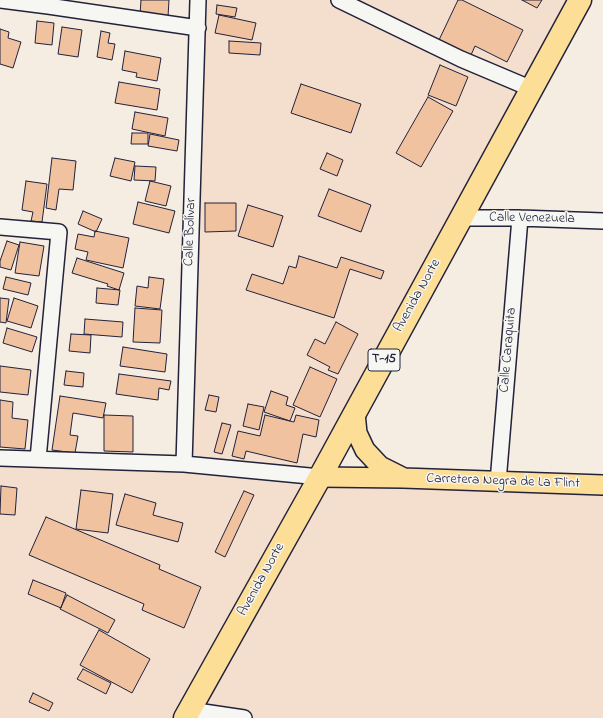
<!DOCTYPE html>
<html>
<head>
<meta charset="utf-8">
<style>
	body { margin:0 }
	canvas { display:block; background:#f5ece2 }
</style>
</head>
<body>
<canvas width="603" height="718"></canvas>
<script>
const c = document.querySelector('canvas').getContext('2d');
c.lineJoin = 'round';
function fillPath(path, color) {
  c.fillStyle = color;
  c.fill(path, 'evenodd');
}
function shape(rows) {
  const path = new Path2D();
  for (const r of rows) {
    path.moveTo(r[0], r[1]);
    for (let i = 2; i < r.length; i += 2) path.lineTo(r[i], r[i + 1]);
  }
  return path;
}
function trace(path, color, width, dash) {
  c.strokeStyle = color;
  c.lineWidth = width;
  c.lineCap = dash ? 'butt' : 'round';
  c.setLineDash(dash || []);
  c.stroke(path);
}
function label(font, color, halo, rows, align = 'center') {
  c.font = font + ' "Indie Flower",sans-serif';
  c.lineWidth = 3;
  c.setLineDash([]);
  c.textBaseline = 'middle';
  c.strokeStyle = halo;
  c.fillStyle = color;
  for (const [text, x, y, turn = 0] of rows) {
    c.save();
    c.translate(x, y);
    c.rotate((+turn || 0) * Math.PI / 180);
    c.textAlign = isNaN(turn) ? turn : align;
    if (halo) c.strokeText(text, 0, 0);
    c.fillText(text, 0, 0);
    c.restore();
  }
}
const built = shape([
	[207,0,574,0,313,480,603,494,603,718,0,718,0,464,190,472,198,288]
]);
const building = shape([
	[141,0,169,0,168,17,140,15,141,0],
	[458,0,462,0,523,30,507,62,475,46,471,55,439,40,458,0],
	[522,0,542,0,537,8,522,0],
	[217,5,237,8,235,17,216,14,217,5],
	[219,15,256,23,252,40,215,33,219,15],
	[37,21,54,23,52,45,35,43,37,21],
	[62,27,82,30,78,57,58,54,62,27],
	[0,29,9,32,8,38,21,42,13,68,0,64,0,29],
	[101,31,110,33,108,43,115,44,112,60,97,57,101,31],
	[229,41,261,43,260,55,229,53,229,41],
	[125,51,161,58,157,81,136,77,137,73,122,70,125,51],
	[440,65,468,77,456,106,428,95,440,65],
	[119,82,160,89,157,110,115,103,119,82],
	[301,84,361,104,351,133,291,113,301,84],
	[428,97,453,111,421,167,396,153,428,97],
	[135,112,168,118,165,136,132,129,135,112],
	[132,133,148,133,148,144,131,144,132,133],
	[150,134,179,140,177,151,148,146,150,134],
	[327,153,343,160,337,176,320,169,327,153],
	[52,158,76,161,73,190,59,189,56,210,46,208,52,158],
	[115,158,135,162,131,181,110,176,115,158],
	[135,166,156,167,155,181,134,180,135,166],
	[26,181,47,184,42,222,31,221,33,212,22,210,26,181],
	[150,181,171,186,166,206,145,201,150,181],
	[329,189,371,205,361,232,318,216,329,189],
	[138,202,175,211,169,233,133,224,138,202],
	[205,203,236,203,236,231,205,232,205,203],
	[248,205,283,216,273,247,238,236,248,205],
	[83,211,102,219,96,232,78,224,83,211],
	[95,231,129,238,123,268,86,260,88,252,75,249,78,234,94,237,95,231],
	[7,241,19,245,11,270,0,267,0,261,7,241],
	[20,242,44,246,39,276,15,273,20,242],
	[299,256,337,268,341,257,384,271,381,279,350,269,334,318,246,290,252,274,283,284,289,266,296,268,299,256],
	[77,258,124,273,119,290,107,286,108,284,72,273,77,258],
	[6,277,31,283,28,295,3,289,6,277],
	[149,277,164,279,160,309,135,306,137,286,148,288,149,277],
	[97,288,120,290,118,305,96,303,97,288],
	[0,298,9,299,6,323,0,322,0,298],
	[14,298,38,306,31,328,7,321,14,298],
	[135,308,162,310,160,343,133,342,135,308],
	[85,319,123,322,122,337,84,334,85,319],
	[336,322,358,334,338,374,328,370,330,367,307,355,315,339,325,344,336,322],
	[7,328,37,337,32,352,3,343,7,328],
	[71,334,91,335,90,353,69,351,71,334],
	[123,347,167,354,165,372,120,366,123,347],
	[0,366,31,370,28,395,0,392,0,366],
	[310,367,337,379,320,417,293,405,310,367],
	[66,371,84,373,83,387,64,385,66,371],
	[119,374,171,381,169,390,159,388,158,400,116,394,119,374],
	[271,391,288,397,286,405,295,408,290,421,264,412,271,391],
	[209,395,219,397,216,412,205,410,209,395],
	[60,396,106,403,103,418,73,413,70,435,78,436,75,453,52,450,60,396],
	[0,400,13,402,12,418,28,420,25,449,0,447,0,400],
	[248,404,264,407,259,430,243,426,248,404],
	[104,415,133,416,133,452,104,451,104,415],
	[265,415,294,422,296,415,319,420,316,437,303,434,297,463,246,451,244,459,232,456,238,431,260,436,265,415],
	[222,423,231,425,222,454,214,452,222,423],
	[1,486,17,488,15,515,0,514,1,486],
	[81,490,113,494,108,533,76,529,81,490],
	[244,491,254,495,225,557,215,552,244,491],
	[125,494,156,503,153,515,183,523,178,542,116,525,125,494],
	[46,517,160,565,159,569,201,587,184,628,142,610,144,604,29,555,46,517],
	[33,580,66,593,61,608,28,594,33,580],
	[67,595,115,620,108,633,60,609,67,595],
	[99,630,150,659,132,693,80,665,99,630],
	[83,669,111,683,106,694,77,679,83,669],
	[33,693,53,703,49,711,29,702,33,693]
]);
const minor = shape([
	[0,0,48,6,198,28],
	[339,0,461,59,532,89],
	[461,218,520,218,603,221],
	[0,227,59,232,38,459],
	[0,458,184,464,320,477],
	[184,464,198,0],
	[498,482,520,218],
	[190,710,244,718]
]);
const major = shape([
	[355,413,357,433,365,450,380,466,402,477],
	[320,477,403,478,603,485]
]);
const highway = shape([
	[185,718,320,477,580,0]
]);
const shields = [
	[384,360,32]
];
const shieldNames = [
	["T-15",384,360]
];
const streetNames = [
	["Calle Venezuela",532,219,1],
	["Calle Bolívar",191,232,-88],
	["Avenida Norte",418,296,-61],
	["Calle Caraquita",509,350,-85],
	["Carretera Negra de La Flint",503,482,2],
	["Avenida Norte",262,580,-61]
];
fillPath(built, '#f4dfce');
fillPath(building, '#f0c2a0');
trace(building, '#22223b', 1);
trace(minor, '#22223b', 18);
trace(major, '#22223b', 22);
trace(highway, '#22223b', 25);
trace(minor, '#f6f6f2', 15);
trace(major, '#fcde96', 19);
trace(highway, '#fcde96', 22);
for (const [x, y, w] of shields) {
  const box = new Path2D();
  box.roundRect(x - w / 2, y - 11, w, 22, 3);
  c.fillStyle = '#f6f6f2';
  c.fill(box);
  trace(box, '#22223b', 1);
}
label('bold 13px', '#22223b', null, shieldNames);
label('14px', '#22223b', '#f6f6f2', streetNames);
</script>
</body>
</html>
